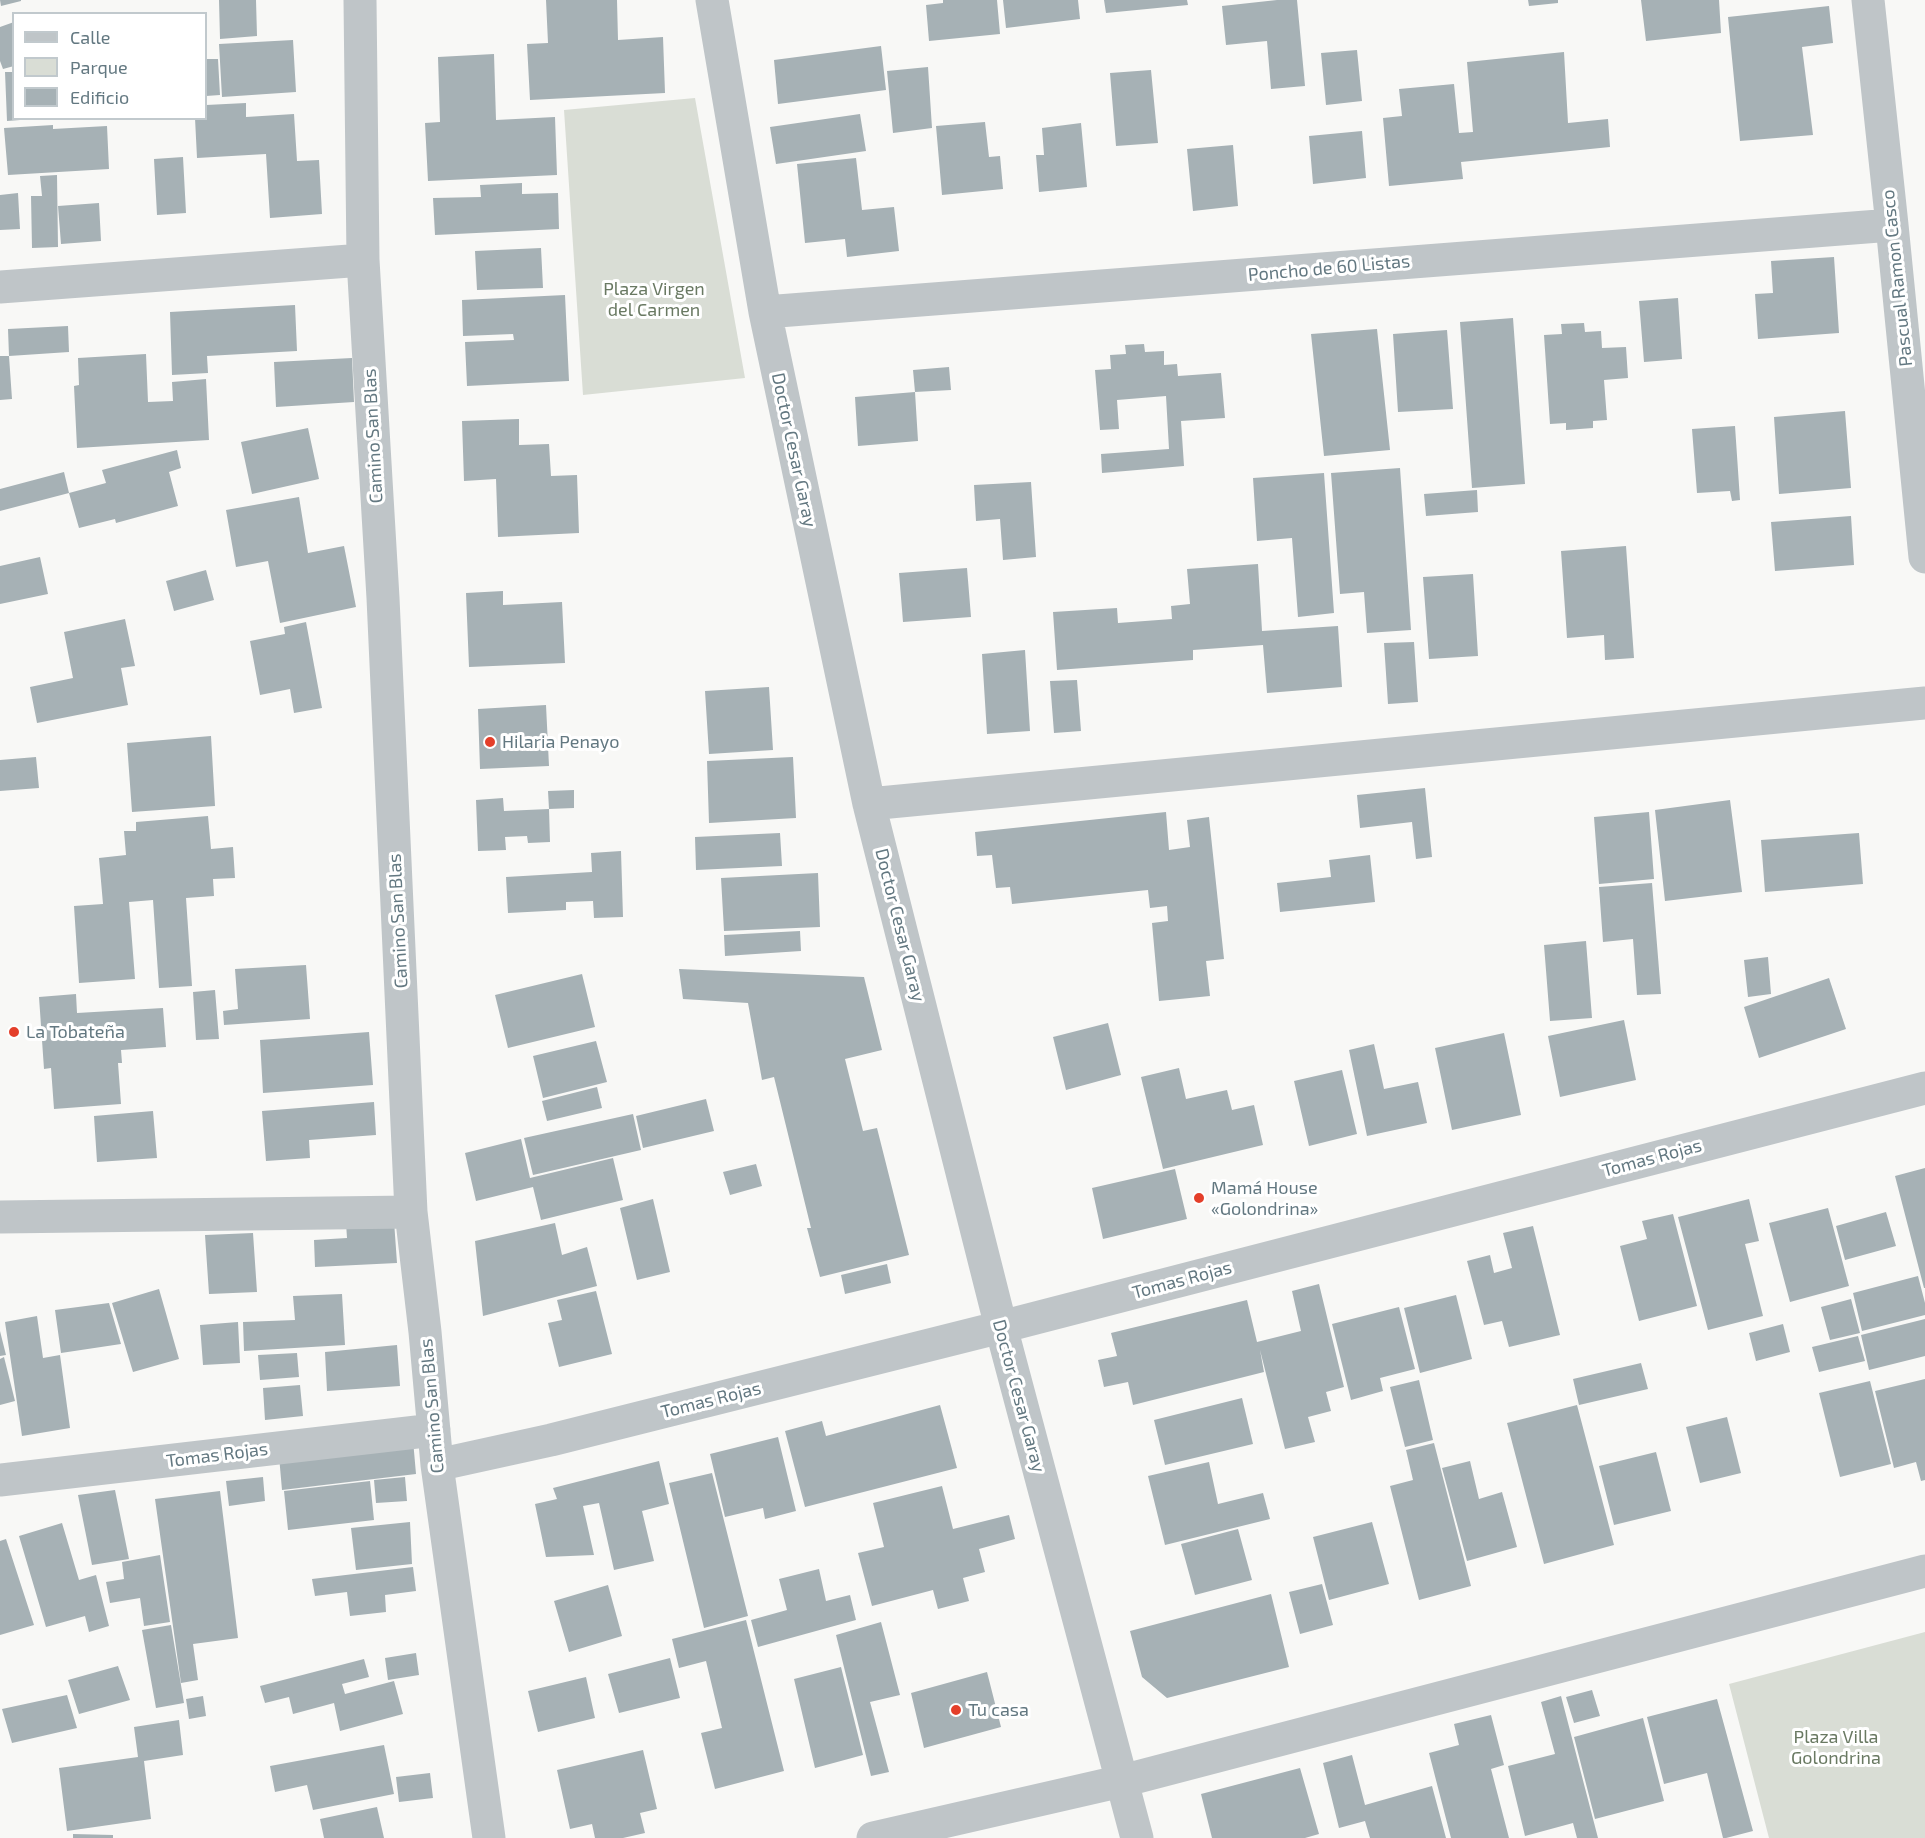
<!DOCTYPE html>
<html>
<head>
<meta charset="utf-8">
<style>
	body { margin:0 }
	#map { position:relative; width:1925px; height:1838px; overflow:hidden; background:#f8f8f6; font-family:"Exo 2",sans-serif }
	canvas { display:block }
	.legend { position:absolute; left:12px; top:12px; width:195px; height:108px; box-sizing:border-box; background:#fff; border:2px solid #c1c9cd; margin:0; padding:8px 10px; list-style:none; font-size:18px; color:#637881 }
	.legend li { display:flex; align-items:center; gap:12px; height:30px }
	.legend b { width:30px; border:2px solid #c1c9cd }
</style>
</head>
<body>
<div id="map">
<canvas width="1925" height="1838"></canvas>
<ul class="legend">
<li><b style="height:8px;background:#bfc5c8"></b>Calle</li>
<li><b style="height:16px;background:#d9ddd5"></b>Parque</li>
<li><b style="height:16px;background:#a6b1b5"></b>Edificio</li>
</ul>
</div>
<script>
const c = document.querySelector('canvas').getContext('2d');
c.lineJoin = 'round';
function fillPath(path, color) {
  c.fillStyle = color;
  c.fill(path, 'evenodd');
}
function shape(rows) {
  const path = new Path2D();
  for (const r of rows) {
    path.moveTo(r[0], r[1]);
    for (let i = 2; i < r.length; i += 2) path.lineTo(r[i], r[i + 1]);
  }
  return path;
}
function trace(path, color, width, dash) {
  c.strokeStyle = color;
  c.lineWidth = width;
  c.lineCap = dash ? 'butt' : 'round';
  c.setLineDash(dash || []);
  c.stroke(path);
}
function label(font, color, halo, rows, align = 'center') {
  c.font = font + ' "Exo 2",sans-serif';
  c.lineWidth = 6;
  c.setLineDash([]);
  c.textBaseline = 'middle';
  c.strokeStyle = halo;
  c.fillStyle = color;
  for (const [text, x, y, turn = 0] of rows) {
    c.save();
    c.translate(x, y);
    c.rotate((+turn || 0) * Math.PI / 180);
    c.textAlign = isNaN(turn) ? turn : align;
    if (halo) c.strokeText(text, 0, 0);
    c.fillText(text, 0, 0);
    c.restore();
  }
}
const green = shape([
	[695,98,745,378,583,395,564,110],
	[1925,1632,1925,1838,1769,1838,1729,1684]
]);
const building = shape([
	[0,0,21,0,21,1,1,6],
	[219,0,256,0,257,36,220,39],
	[546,0,617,0,618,40,663,37,665,93,530,100,527,44,548,43],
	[943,0,997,0,1000,34,929,41,926,5,943,3],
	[1003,0,1078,0,1080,19,1006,28],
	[1104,0,1187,0,1188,5,1106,13],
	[1277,0,1297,0,1305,86,1271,89,1267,41,1226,45,1222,6],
	[1528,0,1558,0,1558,3,1529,6],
	[1641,0,1719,0,1721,33,1646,41],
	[1829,6,1833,43,1802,47,1813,135,1740,141,1728,17],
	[14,22,14,66,3,69,0,61,0,27],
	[293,40,296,92,222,97,219,44],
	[881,46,886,90,778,104,774,60],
	[1357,50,1362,101,1326,105,1321,53],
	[1564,52,1568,123,1608,119,1610,147,1461,162,1463,179,1389,186,1383,118,1402,116,1399,89,1454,84,1459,133,1473,132,1467,62],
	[494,54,496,120,555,117,557,175,428,181,425,123,440,122,438,57],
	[206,59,218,59,220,95,206,96],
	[928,67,932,128,893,133,887,71],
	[1151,70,1158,143,1116,146,1110,73],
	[5,72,14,72,14,118,20,118,20,120,7,121],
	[246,103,246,117,294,114,297,161,319,160,322,214,270,218,266,154,197,158,195,118,206,118,206,105],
	[860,114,866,151,776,164,770,127],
	[985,122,989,157,1000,156,1003,189,942,195,936,126],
	[1081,123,1087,187,1039,192,1036,155,1044,155,1042,128],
	[53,125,53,129,107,126,109,169,8,175,4,128],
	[1362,131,1366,178,1313,184,1309,136],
	[1233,145,1238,206,1193,211,1187,149],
	[183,157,186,213,157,215,154,159],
	[856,158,862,210,894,207,899,251,847,257,845,239,805,243,797,164],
	[57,175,58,247,32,248,31,196,42,196,40,176],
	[522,183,522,194,558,193,559,229,435,235,433,198,481,197,480,185],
	[18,193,20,229,0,230,0,195],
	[99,203,101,241,61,244,58,206],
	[541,248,543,288,477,290,475,251],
	[1834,257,1839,333,1758,339,1755,294,1773,293,1771,261],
	[565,295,569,381,467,386,465,342,514,340,513,334,463,336,462,300],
	[1678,298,1682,359,1644,362,1639,301],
	[295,305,297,351,207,356,208,373,172,375,170,312],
	[1513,318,1525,484,1472,488,1460,322],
	[1584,323,1585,332,1601,331,1602,348,1626,347,1628,378,1604,380,1607,420,1593,421,1593,428,1566,430,1566,423,1550,424,1544,335,1562,334,1561,324],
	[68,326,69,352,9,356,8,329],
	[1377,329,1390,450,1324,456,1311,334],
	[1447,330,1453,409,1398,412,1393,334],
	[1144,344,1145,352,1164,351,1164,365,1177,364,1178,376,1221,373,1225,418,1181,421,1184,466,1102,473,1101,454,1169,449,1166,396,1117,400,1119,429,1100,430,1095,370,1111,369,1110,355,1126,354,1125,345],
	[146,354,148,402,173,401,172,382,206,379,209,440,77,448,74,386,79,385,78,358],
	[0,356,9,356,12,399,0,400],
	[352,358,354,402,276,407,274,362],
	[949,367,951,390,915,392,913,370],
	[915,392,918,441,858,446,855,397],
	[1845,411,1851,488,1779,494,1774,417],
	[519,419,519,445,549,444,551,476,577,475,579,533,498,537,496,479,464,481,462,421],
	[1735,426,1740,500,1732,501,1730,491,1697,493,1692,429],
	[308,428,319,479,252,494,241,442],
	[177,450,181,468,169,472,178,506,116,523,115,519,79,528,69,493,0,511,0,489,64,472,69,493,106,483,102,470],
	[1400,468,1411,630,1367,633,1364,592,1340,594,1331,473],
	[1324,473,1334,613,1298,617,1292,538,1257,541,1253,478],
	[1031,482,1036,557,1003,560,1000,519,976,521,974,485],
	[1477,490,1478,512,1426,516,1424,494],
	[299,497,308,553,344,546,356,607,280,623,268,561,236,567,226,510],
	[1851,516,1854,565,1775,571,1771,522],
	[1626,546,1634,658,1605,660,1604,635,1567,638,1561,551],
	[40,557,48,594,0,604,0,566],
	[1258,564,1262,631,1338,626,1342,687,1267,693,1263,645,1193,650,1193,660,1057,670,1053,612,1117,608,1118,623,1172,619,1171,606,1190,604,1187,569],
	[967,568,971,617,903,622,899,573],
	[206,570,214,600,174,611,166,581],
	[1473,574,1478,656,1429,659,1423,577],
	[503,591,503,605,562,602,565,663,469,667,466,593],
	[125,619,135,666,121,668,128,705,37,723,30,687,73,678,64,632],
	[306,622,322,708,294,713,290,689,260,695,250,641,285,634,284,627],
	[1414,642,1418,702,1388,704,1384,643],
	[1025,650,1030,731,987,734,982,654],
	[1077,680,1081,731,1054,733,1050,681],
	[769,687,773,750,709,754,705,691],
	[546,705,549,766,480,769,478,709],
	[211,736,215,806,132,812,127,743],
	[36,757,39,788,0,791,0,760],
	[793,757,796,818,709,823,707,761],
	[1425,788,1432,857,1416,859,1412,822,1360,828,1357,795],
	[574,790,574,808,549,809,548,791],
	[503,798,504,811,549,809,550,842,528,843,527,836,505,837,506,850,478,851,476,800],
	[1730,800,1742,892,1665,901,1655,810],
	[1166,812,1169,850,1190,847,1187,820,1209,817,1224,959,1206,961,1210,996,1159,1001,1152,923,1168,921,1167,906,1150,908,1148,890,1012,904,1010,887,996,888,992,855,977,856,975,832],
	[1649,812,1654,879,1599,884,1594,817],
	[208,816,211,849,233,847,235,878,213,879,214,896,186,898,192,986,159,988,153,900,129,902,135,979,79,983,74,906,103,904,99,858,126,855,124,831,136,831,136,822],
	[780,833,782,866,696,870,695,837],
	[1859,833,1863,884,1765,892,1761,840],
	[621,851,623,917,594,918,593,901,566,902,566,910,508,913,506,877,592,872,591,853],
	[1370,855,1375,902,1280,912,1277,883,1331,877,1329,860],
	[818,873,820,927,724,931,721,878],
	[1652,883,1661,994,1637,995,1633,939,1603,942,1599,887],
	[800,931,801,951,725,956,724,935],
	[1586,941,1592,1018,1550,1021,1544,945],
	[1768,957,1771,994,1748,997,1744,960],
	[306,965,310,1019,224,1025,223,1011,238,1009,235,969],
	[679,969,864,977,882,1050,845,1059,863,1131,877,1128,909,1255,820,1277,807,1228,811,1228,774,1077,762,1080,748,1003,683,999],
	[582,974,595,1027,508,1048,495,995],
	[1829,978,1846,1029,1759,1058,1744,1007],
	[215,990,219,1039,196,1040,193,992],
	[76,994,77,1013,163,1008,166,1047,121,1050,122,1063,118,1063,121,1104,54,1109,51,1068,44,1069,39,997],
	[1624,1020,1636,1080,1560,1097,1548,1036],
	[1108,1023,1121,1075,1066,1090,1053,1037],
	[369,1032,373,1085,263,1093,260,1040],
	[1504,1033,1521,1115,1452,1130,1435,1048],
	[596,1041,607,1082,543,1098,533,1056],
	[1374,1044,1384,1089,1418,1082,1427,1123,1367,1136,1349,1050],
	[1179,1068,1186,1099,1227,1090,1232,1110,1254,1105,1263,1145,1163,1169,1141,1077],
	[1342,1070,1357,1134,1309,1146,1294,1081],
	[597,1087,602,1108,547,1121,542,1101],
	[706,1099,714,1131,643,1148,636,1116],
	[374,1102,376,1135,309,1140,310,1158,266,1161,262,1111],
	[153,1111,157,1158,97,1162,94,1116],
	[633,1114,641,1150,533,1175,524,1138],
	[521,1139,530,1178,613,1158,623,1200,541,1220,533,1187,476,1201,465,1153],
	[756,1164,762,1186,730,1195,723,1172],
	[1925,1168,1925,1288,1924,1288,1895,1176],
	[1175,1169,1187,1219,1103,1239,1092,1188],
	[653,1199,670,1272,637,1280,620,1208],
	[1749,1199,1759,1241,1745,1244,1763,1316,1708,1330,1678,1217],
	[1828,1208,1849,1286,1790,1302,1769,1223],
	[1886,1212,1896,1246,1845,1260,1836,1226],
	[1673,1214,1697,1306,1639,1321,1620,1246,1647,1239,1642,1221],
	[394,1221,397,1263,315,1267,314,1240,347,1238,346,1223],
	[555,1223,562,1255,587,1247,597,1286,483,1316,475,1241],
	[1533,1226,1560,1335,1509,1347,1502,1321,1484,1325,1467,1261,1490,1255,1494,1273,1512,1268,1503,1233],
	[253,1233,257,1292,209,1294,205,1235],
	[887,1264,891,1283,845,1294,841,1275],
	[1918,1276,1925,1303,1925,1315,1862,1331,1853,1293],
	[1319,1284,1344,1387,1326,1392,1331,1411,1308,1417,1315,1442,1285,1449,1260,1350,1264,1372,1133,1405,1128,1382,1104,1387,1098,1360,1117,1356,1111,1333,1247,1300,1257,1342,1301,1331,1292,1291],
	[159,1289,179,1359,133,1372,112,1303],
	[596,1291,612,1354,559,1367,548,1323,562,1320,557,1300],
	[342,1294,345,1345,244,1351,243,1322,295,1320,293,1296],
	[1456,1295,1472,1359,1420,1373,1404,1308],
	[1851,1299,1860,1333,1830,1340,1821,1307],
	[109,1303,121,1344,61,1353,55,1310],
	[1399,1307,1415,1369,1380,1378,1383,1391,1351,1400,1332,1324],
	[37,1316,43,1358,60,1355,70,1428,22,1436,5,1322],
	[1925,1319,1925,1356,1869,1370,1861,1335],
	[238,1322,240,1363,203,1365,200,1325],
	[1783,1324,1790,1352,1756,1361,1749,1333],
	[0,1331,6,1355,0,1356],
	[1858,1336,1865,1361,1819,1372,1812,1347],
	[397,1345,400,1386,327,1391,325,1352],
	[297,1353,299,1377,260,1380,258,1355],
	[4,1357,15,1401,0,1405,0,1359],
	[1641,1363,1648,1389,1579,1405,1573,1379],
	[1925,1379,1925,1480,1921,1481,1916,1462,1894,1468,1875,1391],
	[1419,1380,1433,1440,1405,1447,1390,1387],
	[1870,1381,1891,1464,1840,1477,1819,1393],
	[300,1385,303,1416,265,1420,263,1388],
	[1242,1398,1253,1444,1165,1465,1154,1420],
	[940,1405,957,1468,805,1507,785,1431,822,1421,826,1436],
	[1577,1405,1614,1545,1544,1564,1507,1423],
	[1727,1417,1741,1473,1700,1483,1686,1427],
	[778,1437,796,1511,765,1519,763,1508,725,1517,710,1454],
	[413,1440,416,1474,282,1490,279,1456],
	[1434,1443,1471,1586,1419,1600,1390,1486,1413,1480,1406,1450],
	[1656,1452,1671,1511,1614,1525,1599,1466],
	[659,1461,669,1504,642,1511,654,1561,614,1570,599,1503,583,1506,594,1555,546,1557,535,1504,557,1499,553,1488],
	[1470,1461,1479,1499,1502,1492,1517,1547,1467,1561,1442,1468],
	[1209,1462,1218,1504,1263,1493,1270,1519,1165,1545,1148,1476],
	[712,1473,748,1616,704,1628,669,1483],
	[263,1477,265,1501,229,1506,226,1481],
	[405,1477,407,1501,376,1503,374,1480],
	[370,1481,374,1520,288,1530,284,1491],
	[942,1486,953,1529,1009,1515,1015,1539,979,1549,985,1572,963,1578,969,1601,938,1609,933,1590,872,1606,858,1553,884,1547,873,1503],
	[115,1490,129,1559,92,1565,78,1495],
	[220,1491,238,1638,193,1644,198,1680,181,1683,155,1499],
	[410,1522,412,1564,356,1570,351,1528],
	[1372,1522,1389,1584,1329,1600,1313,1537],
	[62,1523,79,1580,96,1575,109,1626,89,1632,85,1616,46,1627,19,1536],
	[1238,1529,1252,1580,1195,1595,1181,1544],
	[6,1539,34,1625,0,1635,0,1541],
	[160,1555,170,1622,144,1626,140,1598,110,1603,106,1582,124,1579,122,1562],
	[413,1567,416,1591,385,1595,386,1612,350,1616,347,1592,315,1596,312,1579],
	[819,1569,826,1601,850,1595,856,1620,758,1647,751,1620,787,1610,779,1579],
	[1322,1584,1333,1625,1300,1634,1289,1592],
	[608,1585,622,1636,569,1652,554,1601],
	[1271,1594,1289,1667,1167,1698,1142,1677,1130,1631],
	[746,1620,784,1771,715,1789,701,1733,722,1728,706,1661,679,1668,672,1639],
	[881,1622,900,1695,870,1702,889,1772,871,1776,836,1635],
	[171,1625,184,1703,156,1708,142,1630],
	[416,1653,419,1675,388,1680,385,1658],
	[670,1658,680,1698,619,1713,608,1674],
	[364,1659,369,1677,342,1684,345,1694,394,1681,403,1714,340,1731,334,1703,293,1714,289,1697,265,1703,260,1686],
	[118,1666,130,1700,79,1714,68,1680],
	[841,1667,863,1755,815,1768,794,1679],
	[987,1672,1001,1727,924,1748,911,1693],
	[586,1677,595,1718,538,1732,528,1691],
	[1592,1690,1600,1716,1574,1723,1566,1697],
	[67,1695,77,1728,12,1743,2,1709],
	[203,1696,206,1716,189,1719,186,1699],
	[1561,1696,1598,1838,1577,1838,1573,1823,1525,1836,1508,1766,1555,1754,1541,1702],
	[1717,1699,1753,1831,1726,1838,1723,1838,1707,1773,1664,1784,1647,1717],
	[1491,1715,1504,1765,1491,1769,1509,1838,1451,1838,1429,1753,1459,1745,1454,1724],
	[1643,1718,1664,1801,1595,1819,1574,1737],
	[179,1720,183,1755,144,1761,151,1819,67,1831,59,1768,138,1757,134,1727],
	[384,1745,394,1794,313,1810,307,1785,275,1792,270,1766],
	[643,1750,657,1809,640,1813,645,1833,623,1838,595,1838,592,1824,570,1829,557,1770],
	[1352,1755,1365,1805,1432,1786,1446,1838,1370,1838,1365,1821,1339,1828,1323,1763],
	[1300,1768,1319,1834,1305,1838,1212,1838,1201,1794],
	[430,1773,433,1798,399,1802,396,1777],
	[377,1807,384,1838,324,1838,320,1819],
	[73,1834,113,1835,113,1838,73,1838]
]);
const minor = shape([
	[360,0,363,260,383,598,411,1212,425,1332,437,1465,489,1838],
	[712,0,765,312,869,804,1001,1327,1137,1838],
	[1868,0,1892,225,1925,557],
	[0,287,363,260],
	[765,312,1892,225],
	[869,804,1925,703],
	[0,1217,411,1212],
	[437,1465,551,1440,1001,1327,1925,1088],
	[0,1480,434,1430],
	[873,1838,1122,1781,1925,1571]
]);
const markers = [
	[490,742,6,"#e43f2a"],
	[14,1032,6,"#e43f2a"],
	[1199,1198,6,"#e43f2a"],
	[956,1710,6,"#e43f2a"]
];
const streetNames = [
	["Poncho de 60 Listas",1329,268,-5],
	["Pascual Ramon Casco",1897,278,-96],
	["Camino San Blas",373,436,-93],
	["Doctor Cesar Garay",794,450,78],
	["Camino San Blas",398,921,-93],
	["Doctor Cesar Garay",900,925,76],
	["Tomas Rojas",1652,1158,-15],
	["Tomas Rojas",1182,1280,-15],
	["Doctor Cesar Garay",1019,1396,75],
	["Tomas Rojas",711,1400,-14],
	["Camino San Blas",432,1406,-95],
	["Tomas Rojas",217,1455,-7]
];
const parkNames = [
	["Plaza Virgen",654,289],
	["del Carmen",654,310],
	["Plaza Villa",1836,1737],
	["Golondrina",1836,1758]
];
const poiNames = [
	["Hilaria Penayo",502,742],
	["La Tobateña",26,1032],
	["Mamá House",1211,1188],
	["«Golondrina»",1211,1209],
	["Tu casa",968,1710]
];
fillPath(green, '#d9ddd5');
fillPath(building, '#a6b1b5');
trace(minor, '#bfc5c8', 33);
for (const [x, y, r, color] of markers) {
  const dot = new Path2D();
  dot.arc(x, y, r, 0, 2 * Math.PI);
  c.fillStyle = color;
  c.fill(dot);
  trace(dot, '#fff', 2);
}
label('18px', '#637881', '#fff', streetNames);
label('18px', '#697962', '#fff', parkNames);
label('18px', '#637881', '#fff', poiNames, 'left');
</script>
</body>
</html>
